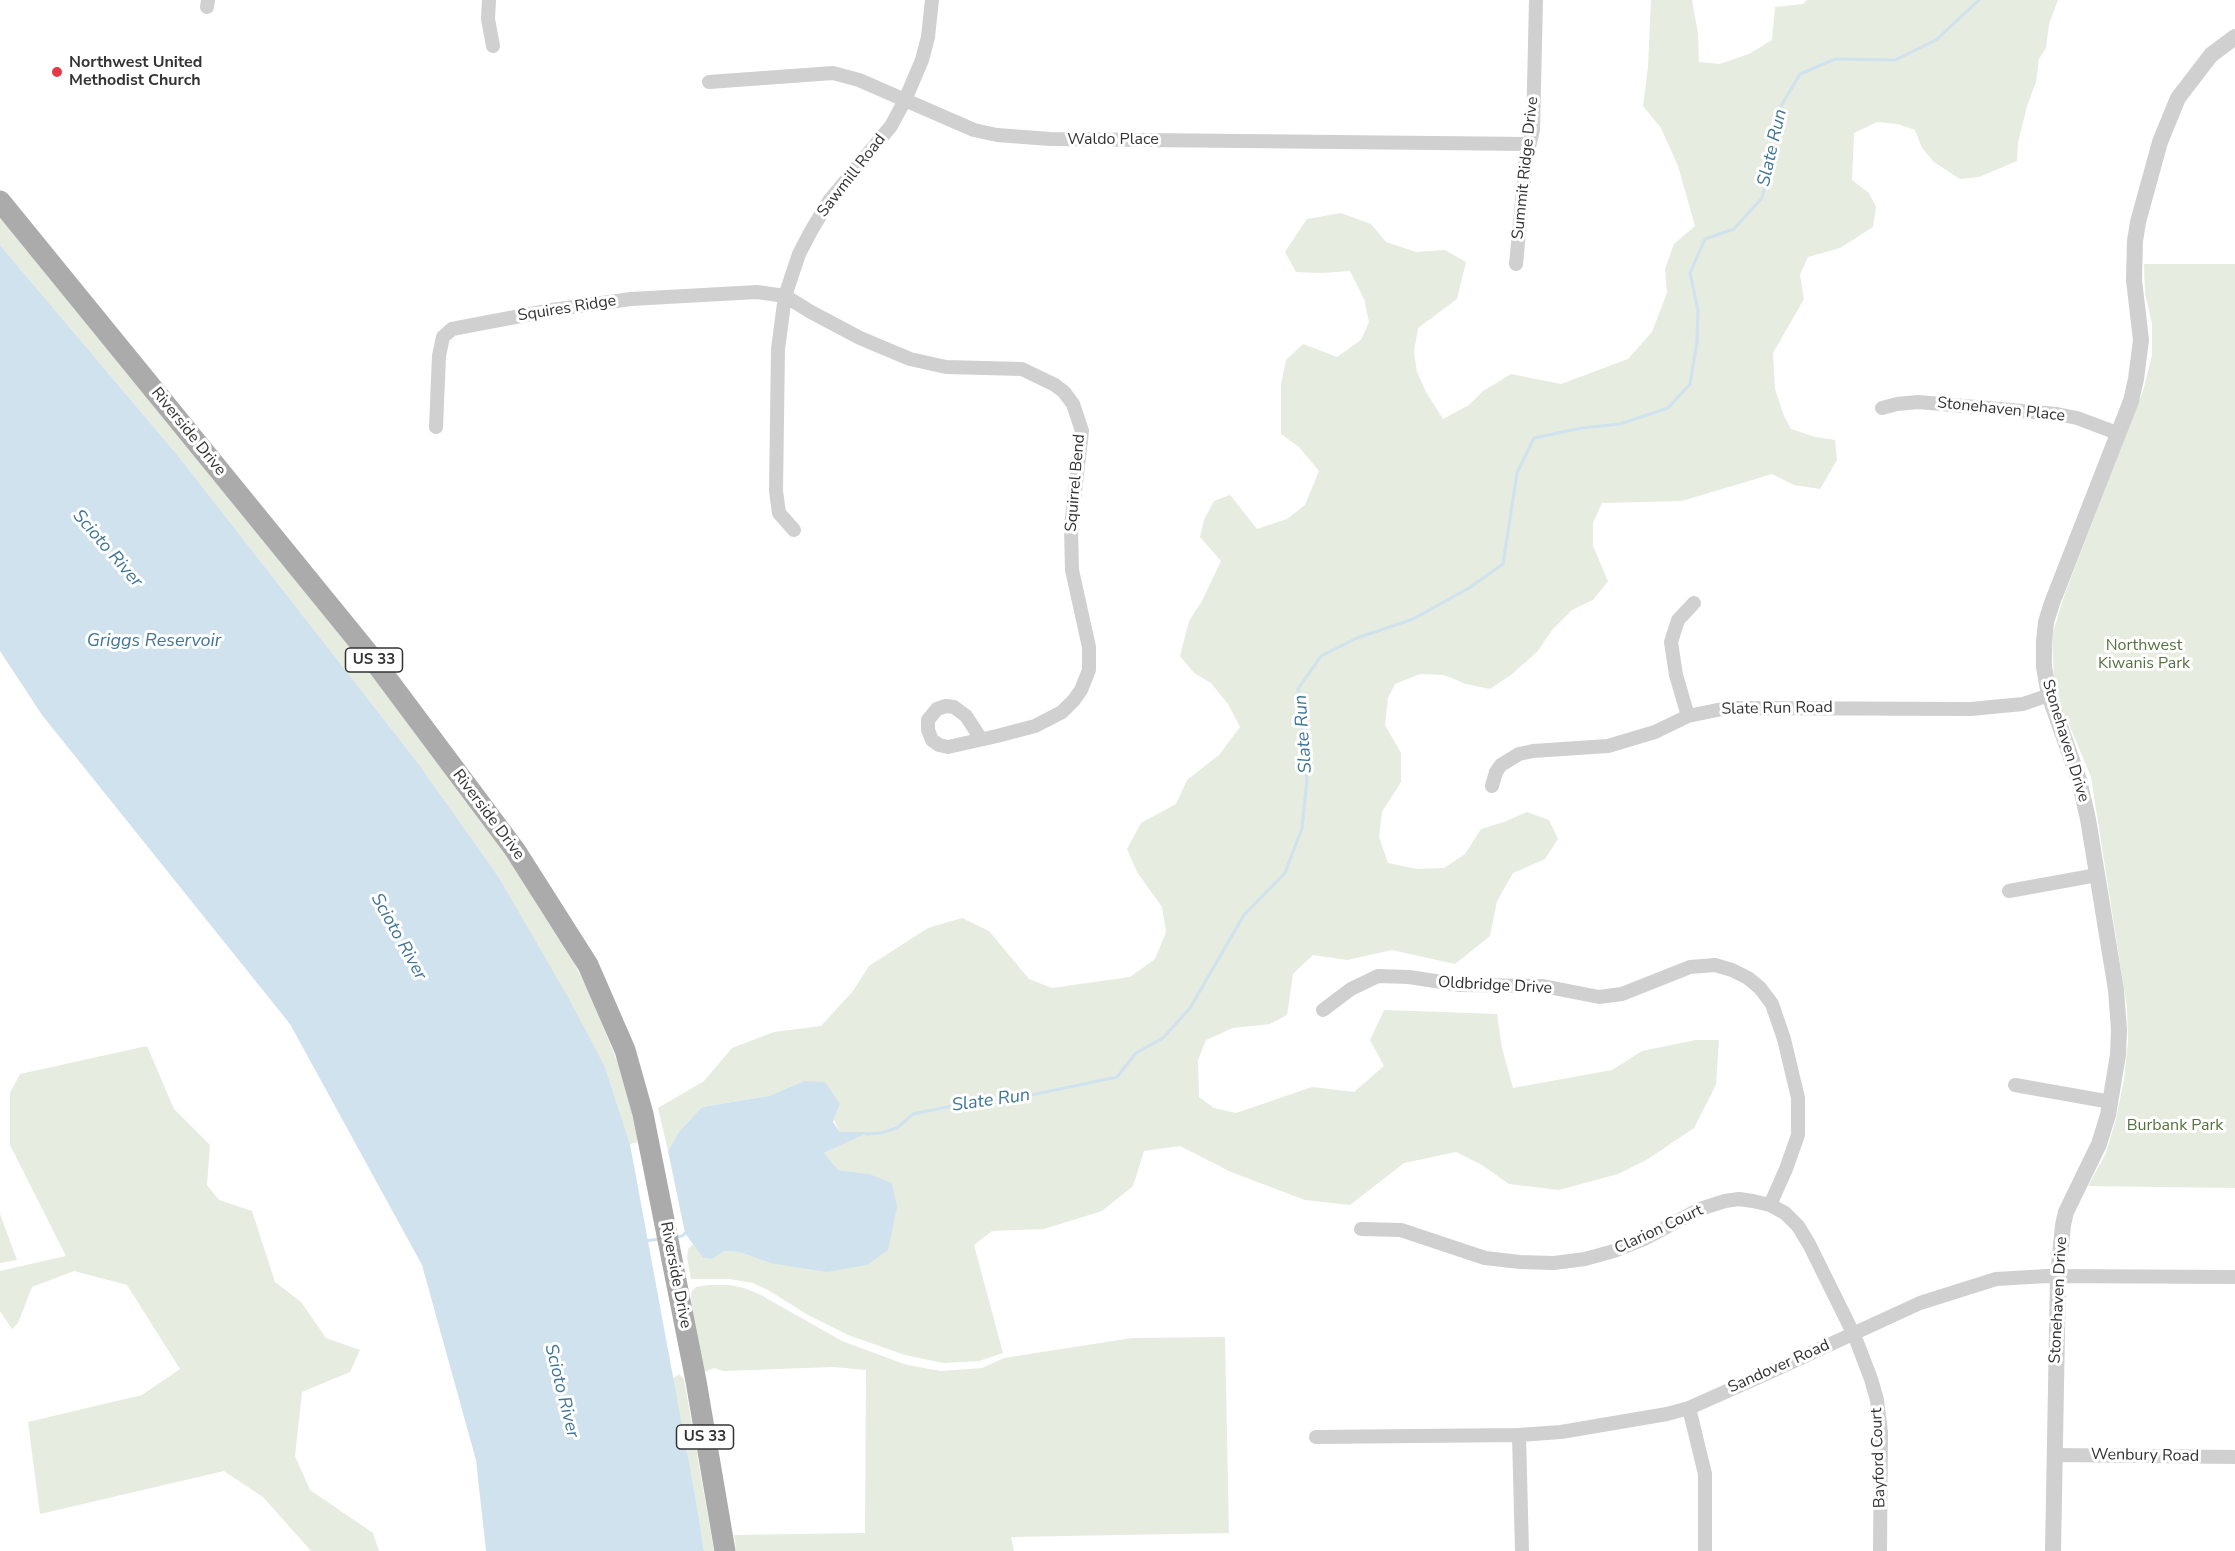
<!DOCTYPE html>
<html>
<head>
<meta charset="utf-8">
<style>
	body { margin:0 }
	canvas { display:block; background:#fff }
</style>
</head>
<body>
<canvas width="2235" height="1551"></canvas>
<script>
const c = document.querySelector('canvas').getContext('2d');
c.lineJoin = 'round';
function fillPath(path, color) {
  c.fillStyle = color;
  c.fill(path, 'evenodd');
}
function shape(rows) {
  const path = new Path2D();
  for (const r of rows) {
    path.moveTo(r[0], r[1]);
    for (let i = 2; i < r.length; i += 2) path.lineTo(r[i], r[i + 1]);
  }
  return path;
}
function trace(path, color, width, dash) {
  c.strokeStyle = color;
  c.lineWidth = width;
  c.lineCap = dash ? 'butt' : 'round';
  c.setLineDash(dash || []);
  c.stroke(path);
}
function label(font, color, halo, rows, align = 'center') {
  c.font = font + ' "Nunito Sans",sans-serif';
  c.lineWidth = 6;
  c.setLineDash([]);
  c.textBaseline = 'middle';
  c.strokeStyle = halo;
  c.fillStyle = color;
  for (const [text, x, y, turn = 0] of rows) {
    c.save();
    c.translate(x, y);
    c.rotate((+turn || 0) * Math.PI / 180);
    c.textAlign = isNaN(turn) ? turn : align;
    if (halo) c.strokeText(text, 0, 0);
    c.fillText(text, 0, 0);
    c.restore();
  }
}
const green = shape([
	[1651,0,1692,0,1698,33,1699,62,1720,64,1749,54,1772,40,1775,7,1803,4,1807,0,2058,0,2049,24,2046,48,2039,59,2036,82,2027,106,2018,143,2017,161,1979,177,1960,179,1934,162,1922,148,1915,130,1898,124,1877,122,1854,133,1852,180,1869,193,1876,207,1873,227,1840,248,1808,257,1800,275,1804,299,1773,353,1775,389,1784,416,1791,429,1815,437,1835,440,1837,460,1820,489,1794,485,1772,474,1682,501,1602,503,1593,523,1593,546,1608,581,1593,600,1572,610,1553,629,1537,652,1511,675,1490,689,1466,684,1444,675,1420,674,1395,684,1388,698,1385,725,1401,753,1401,782,1382,812,1379,837,1388,863,1417,869,1444,868,1465,854,1481,829,1504,822,1527,812,1549,820,1558,839,1545,859,1513,873,1497,901,1490,936,1455,964,1392,950,1347,960,1313,955,1293,974,1287,1015,1270,1024,1233,1028,1206,1040,1198,1060,1199,1097,1214,1108,1236,1113,1312,1087,1354,1092,1384,1066,1370,1040,1384,1010,1497,1014,1502,1048,1513,1088,1612,1070,1642,1051,1696,1040,1719,1040,1716,1085,1694,1128,1648,1159,1618,1174,1559,1190,1509,1184,1482,1165,1456,1152,1404,1163,1350,1205,1305,1200,1231,1172,1180,1146,1144,1151,1133,1186,1102,1211,1044,1229,992,1231,974,1245,1003,1353,979,1361,943,1363,905,1355,848,1335,808,1315,768,1290,753,1283,730,1279,691,1279,687,1258,688,1249,693,1244,703,1258,712,1259,725,1251,739,1252,770,1263,869,1174,838,1170,824,1153,867,1132,840,1132,834,1120,840,1104,804,1081,769,1096,702,1107,678,1133,668,1151,658,1108,704,1081,732,1048,774,1032,821,1026,853,991,869,966,928,928,962,918,989,931,1029,979,1052,988,1130,977,1155,959,1166,932,1162,907,1137,872,1127,849,1141,823,1176,804,1187,780,1219,755,1240,727,1228,704,1211,683,1194,673,1180,656,1189,621,1202,601,1221,561,1200,537,1204,520,1214,501,1230,495,1257,529,1287,519,1305,505,1319,471,1299,447,1281,434,1281,384,1286,360,1303,344,1337,357,1361,340,1369,322,1364,299,1350,271,1321,273,1296,272,1285,252,1307,219,1341,213,1371,224,1386,242,1416,252,1445,250,1466,262,1457,299,1418,328,1414,352,1417,372,1426,392,1443,419,1469,405,1483,391,1511,374,1561,384,1628,359,1652,332,1667,293,1665,269,1674,244,1695,226,1678,166,1661,128,1643,106,1648,67],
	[0,215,394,700,529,887,565,945,591,996,621,1071,634,1115,638,1142,630,1144,605,1067,498,876,418,763,179,457,0,245],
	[2144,264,2235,264,2235,1188,2088,1186,2106,1153,2116,1119,2124,1079,2128,1042,2127,1008,2091,777,2061,705,2054,679,2052,636,2064,596,2143,391,2152,355,2152,324,2145,293],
	[147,1046,174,1109,210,1145,207,1185,219,1200,252,1211,275,1282,301,1302,326,1338,360,1350,350,1372,302,1392,295,1456,310,1490,373,1533,379,1551,311,1551,263,1497,224,1471,40,1514,28,1422,142,1395,180,1369,127,1285,74,1271,32,1287,18,1323,12,1329,0,1311,0,1271,66,1256,10,1145,10,1093,20,1074],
	[0,1214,17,1260,0,1263],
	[708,1285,729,1285,744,1288,759,1294,842,1341,907,1365,941,1371,982,1368,1004,1358,1132,1338,1225,1337,1229,1533,1011,1537,1014,1551,736,1551,734,1535,865,1533,866,1370,834,1367,723,1371,714,1368,702,1373,691,1299,692,1291,696,1287],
	[679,1374,684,1379,714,1551,704,1551,698,1512,672,1379]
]);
const water = shape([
	[0,245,179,457,418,763,498,876,569,999,605,1067,630,1144,698,1512,704,1551,486,1551,476,1460,422,1265,290,1024,42,715,0,651],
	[804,1081,825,1082,840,1104,833,1122,840,1132,869,1132,824,1153,838,1170,869,1174,892,1183,897,1207,888,1250,867,1265,827,1272,770,1263,739,1252,725,1251,712,1259,703,1258,685,1233,668,1151,678,1133,702,1107,769,1096]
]);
const stream = shape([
	[866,1134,881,1133,897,1128,913,1114,977,1101,1012,1099,1117,1077,1136,1053,1163,1038,1190,1008,1244,915,1285,873,1302,828,1307,779,1298,689,1321,656,1357,638,1413,619,1469,588,1503,564,1517,473,1534,438,1582,428,1620,424,1668,408,1690,384,1697,342,1698,310,1690,273,1705,239,1734,229,1762,198,1775,150,1781,106,1800,74,1835,59,1895,60,1936,40,1979,0],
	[674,1237,682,1236,687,1232],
	[645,1241,659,1239]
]);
const minor = shape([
	[489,0,488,19,493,46],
	[207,7,208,0],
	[709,82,833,73,859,80,974,130,997,135,1050,139,1529,144],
	[1516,264,1526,159,1533,130,1536,0],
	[1882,408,1897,404,1918,402,2057,414,2077,418,2117,433],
	[436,427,439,356,443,337,452,329,552,310,631,299,757,292,785,296,811,312,860,338,910,359,946,367,1022,369,1055,385,1064,392,1073,404,1082,431,1071,526,1072,570,1089,647,1089,670,1081,690,1074,700,1062,712,1035,726,997,736,948,747,939,745,932,740,928,730,928,720,937,709,946,706,954,707,966,716,981,739],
	[794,530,779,513,776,491,778,349,785,296,799,254,811,231,829,201,891,126,905,100,922,60,928,37,932,0],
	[1688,716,1676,675,1671,642,1678,620,1694,603],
	[1492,786,1496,772,1501,765,1519,754,1533,751,1608,746,1655,732,1688,716,1727,708,1971,709,2023,704,2049,695],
	[2009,891,2097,875],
	[1323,1010,1351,989,1378,976,1409,977,1461,985,1543,986,1599,997,1622,994,1690,967,1715,965,1732,970,1748,978,1760,988,1772,1004,1784,1039,1798,1098,1798,1135,1786,1169,1770,1205],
	[2015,1085,2111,1102],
	[1361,1229,1401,1230,1485,1258,1520,1262,1554,1263,1585,1259,1614,1251,1644,1239,1700,1209,1725,1201,1739,1199,1753,1201,1770,1205,1785,1213,1798,1226,1809,1244,1855,1337,1871,1379,1877,1400,1881,1432,1880,1551],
	[1689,1408,1705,1474,1705,1551],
	[1519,1435,1522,1551],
	[1316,1437,1519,1435,1561,1432,1667,1414,1689,1408,1770,1372,1920,1303,1996,1279,2047,1276,2235,1277],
	[2055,1455,2235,1457]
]);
const tertiary = shape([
	[2053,1551,2058,1276,2063,1225,2066,1212,2099,1144,2108,1115,2118,1055,2119,1030,2116,990,2088,819,2079,780,2049,695,2044,667,2044,642,2046,622,2052,603,2131,401,2136,379,2141,340,2134,280,2135,241,2138,222,2160,142,2178,98,2211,55,2235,37]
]);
const primary = shape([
	[0,201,368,653,515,850,588,965,625,1050,643,1114,696,1381,725,1551]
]);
const markers = [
	[57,72,6,"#e63946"]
];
const shields = [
	[374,660,57],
	[705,1437,57]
];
const shieldNames = [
	["US 33",374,660],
	["US 33",705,1437]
];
const poiNames = [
	["Northwest United",69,63],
	["Methodist Church",69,81]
];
const streetNames = [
	["Waldo Place",1113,140],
	["Summit Ridge Drive",1526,168,-84],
	["Sawmill Road",852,176,-52],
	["Squires Ridge",567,309,-9],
	["Stonehaven Place",2001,410,6],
	["Riverside Drive",188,432,51],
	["Squirrel Bend",1076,483,-85],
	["Slate Run Road",1777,709,-1],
	["Stonehaven Drive",2065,741,73],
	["Riverside Drive",488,815,53],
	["Oldbridge Drive",1495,986,3],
	["Clarion Court",1659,1230,-25],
	["Riverside Drive",675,1275,79],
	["Stonehaven Drive",2059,1300,-87],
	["Sandover Road",1779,1367,-24],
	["Wenbury Road",2145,1456,1],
	["Bayford Court",1879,1458,-92]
];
const parkNames = [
	["Northwest",2144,646],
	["Kiwanis Park",2144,664],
	["Burbank Park",2175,1126]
];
const waterNames = [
	["Slate Run",1773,148,-77],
	["Scioto River",107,549,49],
	["Griggs Reservoir",154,642],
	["Slate Run",1304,734,-94],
	["Scioto River",398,937,61],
	["Slate Run",991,1101,-8],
	["Scioto River",561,1391,76]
];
fillPath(green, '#e6ecdf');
fillPath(water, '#cfe2ee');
trace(stream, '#cfe2ee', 3);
trace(minor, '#d0d0d0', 14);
trace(tertiary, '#d0d0d0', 16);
trace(primary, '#ababab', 21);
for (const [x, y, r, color] of markers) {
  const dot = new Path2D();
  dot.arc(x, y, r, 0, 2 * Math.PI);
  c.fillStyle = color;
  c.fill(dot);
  trace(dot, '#fff', 2);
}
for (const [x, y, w] of shields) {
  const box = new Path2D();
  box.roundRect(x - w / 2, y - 12, w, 24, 4.5);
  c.fillStyle = '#fff';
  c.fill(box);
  trace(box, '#333', 1.5);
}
label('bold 15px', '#333', null, shieldNames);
label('bold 16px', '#333', '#fff', poiNames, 'left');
label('16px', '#333', '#fff', streetNames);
label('16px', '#56703f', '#fff', parkNames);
label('italic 18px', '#3f7597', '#fff', waterNames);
</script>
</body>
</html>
